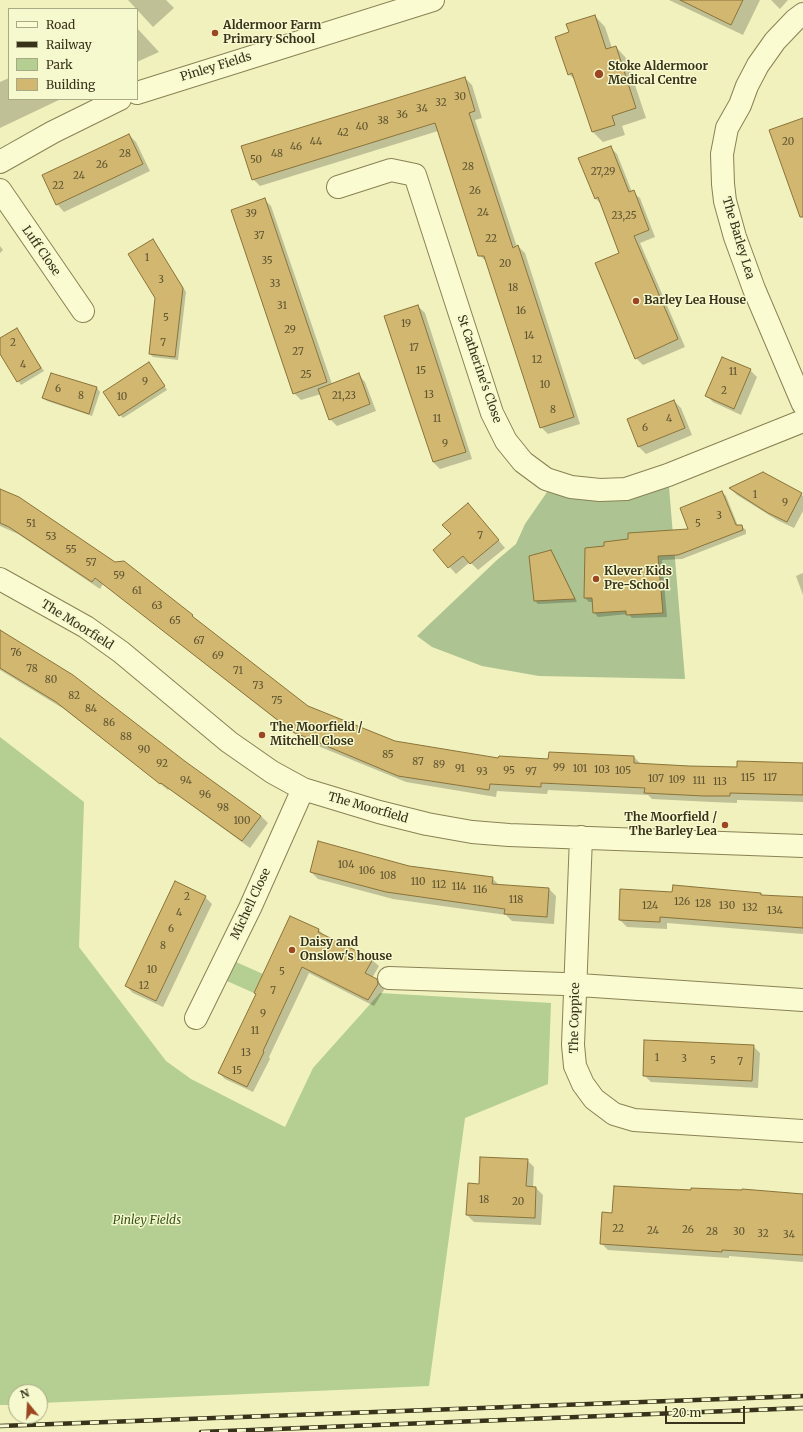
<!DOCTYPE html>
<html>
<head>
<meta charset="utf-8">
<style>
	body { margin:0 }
	#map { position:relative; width:803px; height:1432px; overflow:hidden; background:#f0f1bd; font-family:Merriweather,serif }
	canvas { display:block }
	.legend { position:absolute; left:8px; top:8px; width:130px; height:92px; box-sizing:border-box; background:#f6f8cd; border:1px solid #aaa986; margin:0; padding:5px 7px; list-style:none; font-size:12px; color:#38321b }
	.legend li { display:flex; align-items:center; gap:8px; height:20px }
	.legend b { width:20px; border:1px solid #aaa986 }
	.north { position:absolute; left:8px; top:1384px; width:40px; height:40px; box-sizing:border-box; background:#f6f8cd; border:1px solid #aaa986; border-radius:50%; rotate:342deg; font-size:11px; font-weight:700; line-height:16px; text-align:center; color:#38321b }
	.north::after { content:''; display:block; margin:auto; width:14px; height:18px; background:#9c4721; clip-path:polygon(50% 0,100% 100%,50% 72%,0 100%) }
	.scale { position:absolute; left:665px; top:1406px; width:80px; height:18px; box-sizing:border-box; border:2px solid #38321b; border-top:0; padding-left:5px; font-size:12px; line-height:14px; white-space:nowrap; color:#38321b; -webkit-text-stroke:3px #f6f8cd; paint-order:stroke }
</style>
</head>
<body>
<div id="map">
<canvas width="803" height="1432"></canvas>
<ul class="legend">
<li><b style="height:5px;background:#fafbd1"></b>Road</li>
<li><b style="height:5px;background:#38321b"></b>Railway</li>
<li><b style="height:11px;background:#b4cf91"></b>Park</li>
<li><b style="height:11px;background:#d1b770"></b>Building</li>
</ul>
<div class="north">N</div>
<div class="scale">20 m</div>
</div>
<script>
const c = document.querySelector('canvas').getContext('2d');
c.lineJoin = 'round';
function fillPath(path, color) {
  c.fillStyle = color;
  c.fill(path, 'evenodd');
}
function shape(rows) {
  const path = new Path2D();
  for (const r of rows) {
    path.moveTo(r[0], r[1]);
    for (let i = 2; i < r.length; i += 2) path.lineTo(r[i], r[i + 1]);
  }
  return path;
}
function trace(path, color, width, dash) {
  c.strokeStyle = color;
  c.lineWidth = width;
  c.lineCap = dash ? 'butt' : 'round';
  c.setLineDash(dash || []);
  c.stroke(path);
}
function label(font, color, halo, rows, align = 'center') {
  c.font = font + ' Merriweather,serif';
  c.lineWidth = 3;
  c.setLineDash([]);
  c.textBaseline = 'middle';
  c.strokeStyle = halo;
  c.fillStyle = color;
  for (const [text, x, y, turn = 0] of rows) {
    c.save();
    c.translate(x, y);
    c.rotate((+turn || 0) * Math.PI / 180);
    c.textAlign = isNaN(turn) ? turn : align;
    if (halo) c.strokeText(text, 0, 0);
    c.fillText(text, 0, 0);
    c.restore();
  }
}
const green = shape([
	[0,737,84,802,79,947,166,1061,191,1079,285,1127,313,1068,380,993,551,1003,548,1084,465,1118,429,1386,40,1403,40,1392,16,1392,16,1405,0,1405],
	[236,962,263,974,254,993,227,981]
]);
const cemetery = shape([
	[668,475,685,679,539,676,482,666,432,647,417,636,497,560,516,544,525,524,554,482,571,487]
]);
const shadow = shape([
	[128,0,166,0,174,8,153,27],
	[669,0,760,0,743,35],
	[771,0,788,0,780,9],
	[595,16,605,27,612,48,616,47,626,58,646,118,622,126,625,135,603,142,593,132,576,81,569,74,570,33],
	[137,28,159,52,137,62],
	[9,78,9,99,61,99,0,128,0,82],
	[465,78,472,85,482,118,475,120,517,247,518,246,525,253,580,424,548,434,541,427,487,262,479,255,438,131,260,186,253,179],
	[129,135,136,142,150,171,64,212,57,204],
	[610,147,617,154,632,192,640,198,655,237,640,243,685,347,643,365,636,358,620,254,601,204,595,198],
	[264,199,271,206,332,384,358,374,365,382,376,411,337,426,330,419,321,394,301,400,294,393],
	[153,240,186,292,178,360,153,357,150,354,156,298],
	[0,246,3,250,0,253],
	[418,306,425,313,472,459,440,469,433,462],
	[16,329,44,371,21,385,0,352,0,339],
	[152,367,167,390,123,418,120,415],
	[750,370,757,377,741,415,713,402,706,395],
	[97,388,100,392,92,416,47,401,43,398],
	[674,401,681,408,692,435,646,454,639,447,628,420],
	[731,489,801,494,803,496,803,511,794,528,777,520,737,495],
	[0,490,192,616,199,623,307,707,394,742,499,760,549,760,634,757,641,764,738,768,803,764,803,802,737,800,737,803,712,802,652,799,648,795,548,790,547,794,497,791,496,797,406,782,301,739,103,584,100,589,18,534,0,526],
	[722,492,726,496,738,526,741,526,746,530,746,534,682,559,662,560,667,617,632,618,628,614,598,617,594,612,593,602,589,602,585,598,605,547,690,529],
	[475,512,505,548,478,570,470,562,456,574,434,550,452,535],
	[551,551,554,555,577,602,538,604,534,600],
	[803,573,803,595,796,576],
	[0,631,261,816,268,823,250,848,169,789,168,790,64,709,0,670],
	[409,867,492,878,500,886,549,889,556,896,554,924,512,921,506,915,393,899,318,879,311,872],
	[761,894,763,896,803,898,803,934,667,923,667,929,627,927,620,920],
	[205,897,212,904,163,1007,133,993,126,986],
	[290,917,319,930,325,936,372,960,379,966,372,978,376,980,383,986,384,990,374,1006,309,973,269,1057,270,1059,253,1092,225,1079,219,1073,257,995],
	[753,1046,760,1053,758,1088,651,1082,644,1075],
	[527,1160,534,1167,533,1188,536,1188,543,1195,541,1225,474,1222,467,1215,480,1185],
	[803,1194,803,1262,729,1256,729,1258,608,1250,601,1243,613,1214]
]);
const building = shape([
	[680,0,743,0,731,25,680,0],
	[595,15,606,49,616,46,636,108,612,116,615,125,592,132,572,73,568,75,555,37,569,32,566,24,595,15],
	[465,77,475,111,469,113,513,248,518,245,574,417,540,428,484,256,478,256,435,123,252,180,241,146,465,77],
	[803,118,803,217,800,217,769,130,803,118],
	[129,134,143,164,56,205,42,175,129,134],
	[611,146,629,192,634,190,649,230,634,236,678,339,635,359,595,263,619,253,598,197,595,199,578,158,611,146],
	[265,198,327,382,293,394,231,210,265,198],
	[153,239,183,288,175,357,149,354,155,298,128,254,153,239],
	[418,305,466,452,433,462,384,316,418,305],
	[17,328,41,368,17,382,0,354,0,338,17,328],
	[722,357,751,369,734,409,705,396,722,357],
	[149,362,165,386,119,416,103,392,149,362],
	[51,373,97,387,89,414,42,398,51,373],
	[359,373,370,404,329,420,318,389,359,373],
	[674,400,685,428,638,447,627,419,674,400],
	[763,472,802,493,787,522,768,513,729,488,763,472],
	[0,489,19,497,115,562,124,561,193,615,192,616,308,706,395,741,498,758,499,756,548,759,549,752,634,756,634,763,689,766,737,767,737,761,803,763,803,795,730,793,730,796,704,796,644,793,645,788,541,783,541,787,490,784,489,790,398,776,293,732,95,578,92,582,9,527,0,523,0,489],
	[722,491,736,525,742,525,743,530,678,555,658,556,663,613,626,615,626,611,593,613,592,598,584,598,585,548,604,546,604,542,628,539,628,533,688,529,680,508,722,491],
	[468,503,499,540,470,564,463,556,448,568,433,550,451,534,442,525,468,503],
	[551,550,575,599,534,601,529,556,551,550],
	[0,630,73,675,186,762,261,816,242,841,161,783,160,784,56,702,0,668,0,630],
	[318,841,409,866,493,877,492,884,549,888,547,917,504,914,505,909,386,892,310,872,318,841],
	[175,881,206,896,156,1001,125,986,175,881],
	[673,885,761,893,761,895,803,897,803,928,660,917,660,922,619,920,620,889,672,892,673,885],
	[290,916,319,929,318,932,373,959,365,973,377,979,378,984,368,1000,302,967,263,1051,264,1052,247,1087,218,1073,256,994,254,993,290,916],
	[644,1040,754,1045,752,1081,643,1076,644,1040],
	[480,1157,528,1159,526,1186,536,1187,535,1218,466,1215,468,1183,479,1184,480,1157],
	[614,1186,691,1190,691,1188,742,1190,742,1189,803,1194,803,1255,722,1250,722,1252,600,1244,602,1212,612,1213,614,1186]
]);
const minor = shape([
	[803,14,795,20,775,41,758,65,747,86,740,105,727,128,722,154,723,184,725,201,735,237,754,289,803,404],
	[137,93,433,0],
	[0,162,53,132,120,99],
	[338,187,391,170,415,175,492,413,506,441,523,462,546,479,571,487,600,490,626,489,668,475,803,421],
	[0,190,83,311],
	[0,579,86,627,121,652,229,742,272,772,303,789,379,812,427,824,472,832,509,835,803,846],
	[581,837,573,1045,575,1066,583,1084,594,1099,614,1114,634,1120,803,1131],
	[389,978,564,984,803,1000],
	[196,1018,250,908,303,789]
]);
const rail = shape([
	[0,1426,803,1396],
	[201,1432,803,1408]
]);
const markers = [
	[215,33,4,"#9c4721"],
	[599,74,5,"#9c4721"],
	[636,301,4,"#9c4721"],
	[596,579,4,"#9c4721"],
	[262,735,4,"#9c4721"],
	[725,825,4,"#9c4721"],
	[292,950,4,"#9c4721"]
];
const numberNames = [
	["30",460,97],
	["32",441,103],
	["34",422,109],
	["36",402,115],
	["38",383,121],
	["40",362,127],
	["42",343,133],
	["44",316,142],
	["20",788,142],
	["46",296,147],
	["28",125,154],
	["48",277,154],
	["50",256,160],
	["26",102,165],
	["28",468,167],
	["27,29",603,172],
	["24",79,176],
	["22",58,186],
	["26",475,191],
	["24",483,213],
	["39",251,214],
	["23,25",624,216],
	["37",259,236],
	["22",491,239],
	["1",147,258],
	["35",267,261],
	["20",505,264],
	["3",161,280],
	["33",275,284],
	["18",513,288],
	["31",282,306],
	["16",521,311],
	["5",166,318],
	["19",406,324],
	["29",290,330],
	["14",529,336],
	["2",13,343],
	["7",163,343],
	["17",414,348],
	["27",298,352],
	["12",537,360],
	["4",23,365],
	["15",421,371],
	["11",733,372],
	["25",306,375],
	["9",145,382],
	["10",545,385],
	["6",58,389],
	["2",724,391],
	["13",429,395],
	["8",81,396],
	["21,23",344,396],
	["10",122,397],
	["8",553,410],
	["11",437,419],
	["4",669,419],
	["6",645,428],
	["9",445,444],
	["1",755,495],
	["9",785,503],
	["3",719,516],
	["51",31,524],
	["5",698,524],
	["7",480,536],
	["53",51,537],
	["55",71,550],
	["57",91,563],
	["59",119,576],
	["61",137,591],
	["63",157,606],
	["65",175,621],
	["67",199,641],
	["76",16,653],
	["69",218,656],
	["78",32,669],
	["71",238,671],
	["80",51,680],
	["73",258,686],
	["82",74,696],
	["75",277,701],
	["84",91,709],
	["86",109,723],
	["88",126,737],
	["90",144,750],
	["85",388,755],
	["87",418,762],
	["92",162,764],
	["89",439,765],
	["99",559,768],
	["91",460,769],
	["101",580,769],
	["103",602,770],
	["95",509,771],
	["105",623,771],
	["93",482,772],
	["97",531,772],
	["115",748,778],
	["117",770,778],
	["107",656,779],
	["109",677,780],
	["94",186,781],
	["111",699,781],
	["113",720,782],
	["96",205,795],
	["98",223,808],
	["100",242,821],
	["104",346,865],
	["106",367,871],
	["108",388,876],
	["110",418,882],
	["112",439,885],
	["114",459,887],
	["116",480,890],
	["2",187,897],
	["118",516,900],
	["126",682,902],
	["128",703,904],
	["124",650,906],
	["130",727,906],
	["132",750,908],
	["134",775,911],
	["4",179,913],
	["6",171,929],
	["8",163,946],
	["10",152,970],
	["5",282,972],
	["12",144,986],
	["7",273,991],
	["9",263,1014],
	["11",255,1031],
	["13",246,1053],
	["1",657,1058],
	["3",684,1059],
	["5",713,1061],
	["7",740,1062],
	["15",237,1071],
	["18",484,1200],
	["20",518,1202],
	["22",618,1229],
	["26",688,1230],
	["24",653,1231],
	["28",712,1232],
	["30",739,1232],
	["32",763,1234],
	["34",789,1235]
];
const poiNames = [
	["Aldermoor Farm",223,26],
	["Primary School",223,40],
	["Stoke Aldermoor",608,67],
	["Medical Centre",608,81],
	["Barley Lea House",644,301],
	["Klever Kids",604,572],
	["Pre-School",604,586],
	["The Moorfield /",270,728],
	["Mitchell Close",270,742],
	["The Moorfield /",717,818,"right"],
	["The Barley Lea",717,832,"right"],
	["Daisy and",300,943],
	["Onslow's house",300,957]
];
const streetNames = [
	["Pinley Fields",216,67,-17],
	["The Barley Lea",738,238,73],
	["Luff Close",41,251,55],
	["St Catherine's Close",479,369,71],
	["The Moorfield",77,625,32],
	["The Moorfield",368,808,16],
	["Michell Close",251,904,-65],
	["The Coppice",575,1018,-89]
];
const parkNames = [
	["Pinley Fields",147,1221]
];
fillPath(green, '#b4cf91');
fillPath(cemetery, '#adc391');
fillPath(shadow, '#0003');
fillPath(building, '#d1b770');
trace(building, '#8a7339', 1);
trace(minor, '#898255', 24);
trace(minor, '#fafbd1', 22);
trace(rail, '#38321b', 4.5);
trace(rail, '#f6f8cd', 3, [9]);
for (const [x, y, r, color] of markers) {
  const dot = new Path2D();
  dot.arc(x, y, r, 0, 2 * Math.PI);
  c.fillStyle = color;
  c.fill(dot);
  trace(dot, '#f6f8cd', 1.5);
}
label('10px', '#5e5330', null, numberNames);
label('bold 12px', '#38321b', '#f6f8cd', poiNames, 'left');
label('12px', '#38321b', '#f6f8cd', streetNames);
label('italic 12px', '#375620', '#f6f8cd', parkNames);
</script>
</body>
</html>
